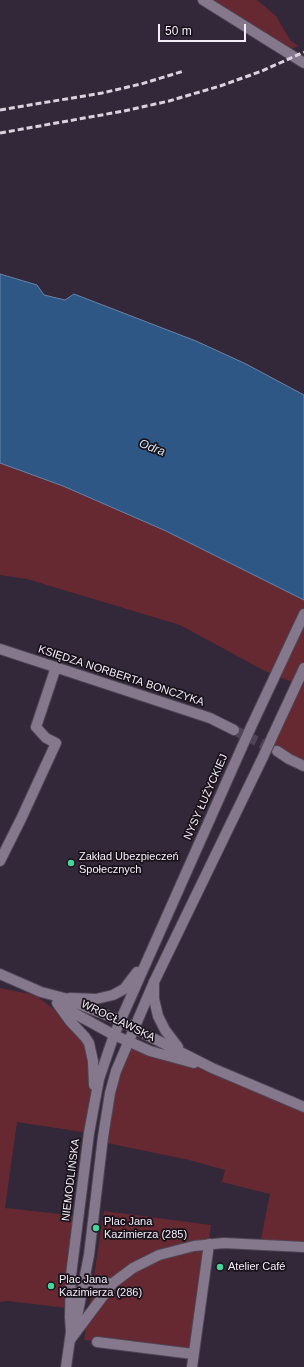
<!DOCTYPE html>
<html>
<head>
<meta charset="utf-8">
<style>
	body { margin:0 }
	#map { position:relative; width:304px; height:1367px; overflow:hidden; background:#332839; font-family:Helvetica,sans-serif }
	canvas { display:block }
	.scale { position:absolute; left:158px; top:24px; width:88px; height:18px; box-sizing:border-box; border:2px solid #f4ecf8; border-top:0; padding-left:5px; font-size:12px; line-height:14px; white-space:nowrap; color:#f4ecf8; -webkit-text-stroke:3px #18131b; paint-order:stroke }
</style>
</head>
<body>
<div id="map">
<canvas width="304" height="1367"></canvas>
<div class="scale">50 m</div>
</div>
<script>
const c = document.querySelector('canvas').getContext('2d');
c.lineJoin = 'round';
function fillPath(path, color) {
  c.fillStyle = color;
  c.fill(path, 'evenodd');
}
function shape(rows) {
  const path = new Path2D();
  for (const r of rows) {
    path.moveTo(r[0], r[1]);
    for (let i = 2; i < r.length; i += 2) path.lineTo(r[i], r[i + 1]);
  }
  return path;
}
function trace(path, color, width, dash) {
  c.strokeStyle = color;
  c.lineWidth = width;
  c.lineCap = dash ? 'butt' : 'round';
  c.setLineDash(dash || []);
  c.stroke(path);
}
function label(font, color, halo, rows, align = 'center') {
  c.font = font + ' Helvetica,sans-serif';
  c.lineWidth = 3.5;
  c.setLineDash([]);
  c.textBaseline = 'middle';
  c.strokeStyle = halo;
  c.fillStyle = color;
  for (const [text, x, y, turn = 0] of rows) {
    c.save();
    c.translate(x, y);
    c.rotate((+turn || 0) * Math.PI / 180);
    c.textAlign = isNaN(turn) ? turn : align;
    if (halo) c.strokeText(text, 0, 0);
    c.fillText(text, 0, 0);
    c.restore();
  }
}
const green = shape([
	[203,0,257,0,276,16,290,40,298,46,285,52],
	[0,463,63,486,166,531,304,600,304,767,268,752,299,685,263,670,180,625,27,579,0,575],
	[0,988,35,995,70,1021,85,1037,95,1098,89,1133,17,1122,5,1208,78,1216,67,1308,8,1301,0,1302],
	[130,1042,196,1061,304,1107,304,1246,260,1244,270,1194,222,1182,225,1170,189,1160,102,1142,106,1115],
	[104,1211,211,1225,193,1354,84,1340]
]);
const water = shape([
	[0,274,37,285,44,295,65,300,74,294,196,341,246,364,304,395,304,600,166,531,63,486,0,463,0,274]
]);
const minorTunnel = shape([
	[234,730,275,750]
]);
const minor = shape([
	[0,649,210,718,234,730],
	[277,751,289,759,304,766],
	[0,861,21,819,56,743,46,738,36,727,56,667],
	[85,1276,92,1283,101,1284,113,1283],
	[70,1340,100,1300,113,1283,133,1268,159,1255,194,1246,224,1243,304,1247],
	[97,1342,193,1354],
	[192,1367,209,1244]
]);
const tertiary = shape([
	[154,982,154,999,158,1016,165,1030,178,1047],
	[135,1029,212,1068,304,1107],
	[130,1042,150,1051,194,1063]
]);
const secondary = shape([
	[203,0,304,63],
	[251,727,304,614],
	[272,737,304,668],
	[0,974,41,992,64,998,121,1021,135,1029],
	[70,998,96,999,113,995,124,989,137,972],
	[57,1003,70,1021,85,1037,89,1043,93,1061,94,1085],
	[61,1006,114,1035,130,1042],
	[72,1330,77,1317,89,1255,103,1137,110,1093,116,1071,154,982,263,757],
	[66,1367,71,1332,70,1317,71,1275,89,1133,99,1079,114,1035,242,747]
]);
const rail = shape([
	[0,110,102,93,141,84,184,71],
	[0,133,124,111,169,101,220,86,262,71,304,52]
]);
const secondaryBridge = shape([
	[242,747,251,727],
	[263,757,272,737]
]);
const markers = [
	[71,863,4,"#48d49d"],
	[96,1228,4,"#48d49d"],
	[220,1267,4,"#48d49d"],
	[51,1286,4,"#48d49d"]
];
const streetNames = [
	["KSIĘDZA NORBERTA BONCZYKA",121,676,18],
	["NYSY ŁUŻYCKIEJ",206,797,-66],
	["WROCŁAWSKA",118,1021,26],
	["NIEMODLIŃSKA",71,1180,-83]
];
const poiNames = [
	["Zakład Ubezpieczeń",79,857],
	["Społecznych",79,870],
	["Plac Jana",104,1222],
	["Kazimierza (285)",104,1235],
	["Atelier Café",228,1267],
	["Plac Jana",59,1280],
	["Kazimierza (286)",59,1293]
];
const waterNames = [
	["Odra",152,448,21]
];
fillPath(green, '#662831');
fillPath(water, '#2e5786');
trace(water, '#6984a8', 1);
trace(minorTunnel, '#504556', 10, [10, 5]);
trace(minor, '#4f4554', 12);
trace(tertiary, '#4f4554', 12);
trace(secondary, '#4f4554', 12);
trace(minor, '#85788d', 10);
trace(tertiary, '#85788d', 10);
trace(secondary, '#85788d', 10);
trace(rail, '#dad2de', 3, [6, 3]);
trace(secondaryBridge, '#4f4554', 12, []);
trace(secondaryBridge, '#85788d', 10);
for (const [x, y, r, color] of markers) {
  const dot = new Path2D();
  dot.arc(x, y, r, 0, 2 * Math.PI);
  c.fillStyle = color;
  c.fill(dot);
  trace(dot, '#18131b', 1.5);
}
label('11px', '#f4ecf8', '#18131b', streetNames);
label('11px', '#f4ecf8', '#18131b', poiNames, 'left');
label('italic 12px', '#d8e4f3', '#18131b', waterNames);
</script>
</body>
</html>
